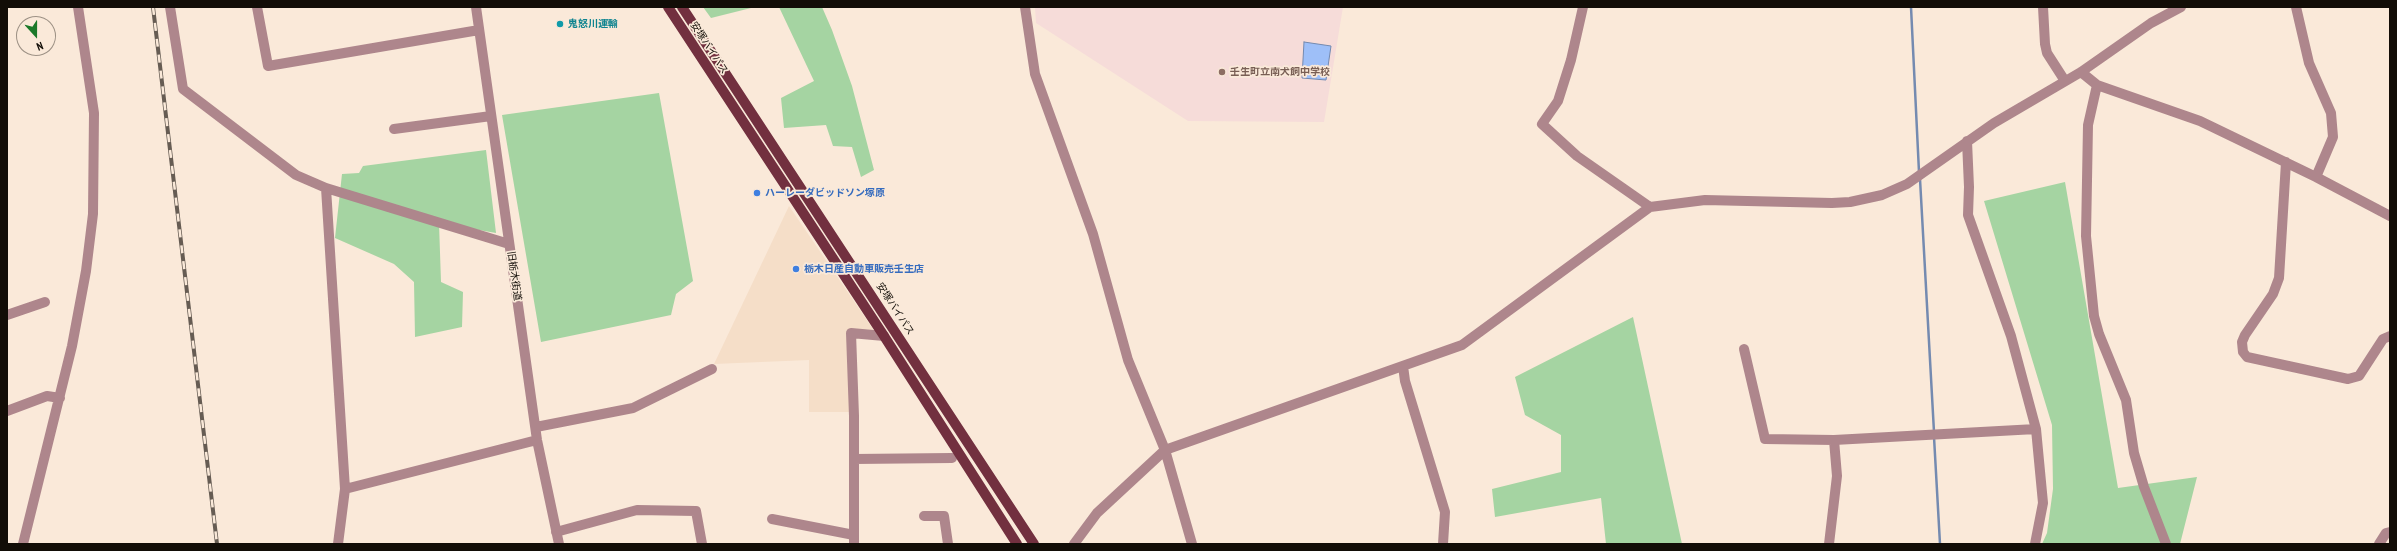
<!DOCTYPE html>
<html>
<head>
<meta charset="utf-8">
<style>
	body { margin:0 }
	#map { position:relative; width:2397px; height:551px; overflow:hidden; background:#fae9d9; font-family:"PT Sans Narrow",sans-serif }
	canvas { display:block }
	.frame { position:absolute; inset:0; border:8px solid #120d07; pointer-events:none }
	.north { position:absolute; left:16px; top:16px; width:40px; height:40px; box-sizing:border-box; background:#fae9d9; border:1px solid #9d9185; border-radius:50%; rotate:159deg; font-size:11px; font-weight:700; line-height:16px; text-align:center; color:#120d07 }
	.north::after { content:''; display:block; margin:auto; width:14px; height:18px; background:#1b7929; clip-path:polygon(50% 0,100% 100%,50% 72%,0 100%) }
</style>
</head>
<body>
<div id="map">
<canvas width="2397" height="551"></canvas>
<div class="frame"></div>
<div class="north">N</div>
</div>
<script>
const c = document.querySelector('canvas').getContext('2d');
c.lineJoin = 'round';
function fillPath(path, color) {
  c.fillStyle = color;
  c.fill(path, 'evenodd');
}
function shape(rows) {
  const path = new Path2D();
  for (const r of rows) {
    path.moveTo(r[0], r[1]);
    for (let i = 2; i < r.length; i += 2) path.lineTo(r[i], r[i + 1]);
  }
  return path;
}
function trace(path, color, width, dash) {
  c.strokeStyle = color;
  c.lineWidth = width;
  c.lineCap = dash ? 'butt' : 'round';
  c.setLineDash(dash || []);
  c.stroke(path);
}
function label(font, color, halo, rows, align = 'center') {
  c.font = font + ' "PT Sans Narrow","Noto Sans JP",sans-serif';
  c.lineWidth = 3.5;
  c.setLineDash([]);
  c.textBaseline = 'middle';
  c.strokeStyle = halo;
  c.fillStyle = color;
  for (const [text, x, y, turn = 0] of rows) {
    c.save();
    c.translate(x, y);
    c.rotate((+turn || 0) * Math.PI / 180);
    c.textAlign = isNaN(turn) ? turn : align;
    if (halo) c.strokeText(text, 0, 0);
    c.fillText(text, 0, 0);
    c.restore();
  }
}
const built = shape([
	[789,206,875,332,851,334,849,412,809,412,809,360,714,364]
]);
const education = shape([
	[1035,7,1343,7,1324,122,1188,121,1036,23]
]);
const green = shape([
	[703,7,755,7,711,18],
	[779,7,822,7,832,30,852,86,874,170,861,177,852,147,833,146,826,125,784,128,781,98,814,81],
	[659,93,693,281,676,294,671,315,541,342,502,115],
	[486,150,496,233,439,223,441,282,463,292,462,327,415,337,414,282,394,264,335,238,342,174,359,173,363,166],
	[2065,182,2118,488,2197,477,2180,544,2042,544,2047,533,2053,489,2052,425,1984,201],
	[1633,317,1682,544,1606,544,1601,498,1495,517,1492,489,1561,472,1561,435,1525,415,1515,377]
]);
const water = shape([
	[1304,42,1331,46,1326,80,1302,78,1304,42]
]);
const stream = shape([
	[1911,7,1919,172],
	[1920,179,1934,432],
	[1934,437,1940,544]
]);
const minor = shape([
	[170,7,183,89,296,175,326,188,509,244],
	[257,7,268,66,479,30],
	[476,7,537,440,559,544],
	[1025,7,1035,74,1093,234,1128,360,1165,450,1192,544],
	[1583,7,1571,60,1558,101,1542,124,1577,156,1650,207],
	[2043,7,2045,44,2047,53,2065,81],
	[2296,7,2309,63,2331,113,2333,137,2316,177],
	[2081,72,2097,85,2200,121,2316,177,2390,216],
	[2097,85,2088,125,2086,236,2094,316,2099,334,2126,400,2134,453,2144,487,2166,544],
	[394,129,491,116],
	[1967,141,1969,187,1968,215,2011,336,2036,429,2043,503,2035,544],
	[2286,162,2279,278,2273,294,2245,335,2242,342,2243,352,2247,357,2348,379,2359,376,2383,339,2390,336],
	[326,188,345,489,338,544],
	[7,315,45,302],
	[1744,349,1765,439,1834,440,2036,429],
	[1403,366,1405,381,1445,512,1443,544],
	[7,411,47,396,60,398],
	[536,427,633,408,712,369],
	[854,459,952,458],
	[345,489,537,440],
	[924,516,944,516,948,544],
	[772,519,854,535],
	[556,532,637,510,696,511,702,544],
	[23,544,72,346,86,271,93,214,94,113,78,7],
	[854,544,854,416,851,333,884,336],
	[1074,544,1097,513,1165,450,1462,345,1650,207,1705,200,1832,203,1850,202,1882,195,1907,184,1994,123,2081,72,2151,23,2181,7],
	[1829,544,1837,476,1834,440],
	[2379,544,2386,533,2390,532]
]);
const major = shape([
	[668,7,884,336,1017,544],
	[682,7,1034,544]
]);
const rail = shape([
	[153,7,217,544]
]);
const markers = [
	[560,24,4,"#0f9aa8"],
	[1222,72,4,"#8d6e63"],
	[757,193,4,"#3f7fe0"],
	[796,269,4,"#3f7fe0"]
];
const cultureNames = [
	["鬼怒川運輸",568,24]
];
const streetNames = [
	["安塚バイパス",709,48,57],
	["旧栃木街道",514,276,82],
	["安塚バイパス",895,309,57]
];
const educationNames = [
	["壬生町立南犬飼中学校",1230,72]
];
const shopNames = [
	["ハーレーダビッドソン塚原",765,193],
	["栃木日産自動車販売壬生店",804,269]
];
fillPath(built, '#f5dec8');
fillPath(education, '#f6dcd9');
fillPath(green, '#a5d4a2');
fillPath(water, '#9ebff8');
trace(water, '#748ab0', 1);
trace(stream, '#748ab0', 2.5);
trace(minor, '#ae868c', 10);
trace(major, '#72303f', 10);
trace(rail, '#665c53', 4);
trace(rail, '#fae9d9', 2.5, [8]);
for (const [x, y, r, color] of markers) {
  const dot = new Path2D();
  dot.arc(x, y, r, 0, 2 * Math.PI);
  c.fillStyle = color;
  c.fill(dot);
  trace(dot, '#fae9d9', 1.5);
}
label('bold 10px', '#0d838f', '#fae9d9', cultureNames, 'left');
label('10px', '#120d07', '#fae9d9', streetNames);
label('bold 10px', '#785e54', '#fae9d9', educationNames, 'left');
label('bold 10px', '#366cbe', '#fae9d9', shopNames, 'left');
</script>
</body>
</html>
